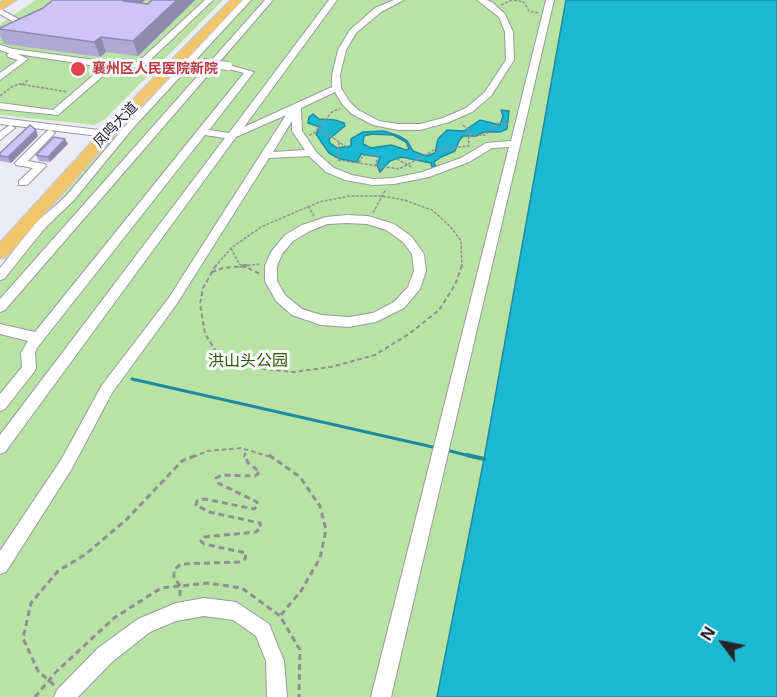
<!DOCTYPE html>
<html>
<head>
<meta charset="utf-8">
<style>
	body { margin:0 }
	#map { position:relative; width:777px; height:697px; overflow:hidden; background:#ebebf4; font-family:"Open Sans",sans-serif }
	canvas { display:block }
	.north { position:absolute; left:693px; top:613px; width:60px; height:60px; -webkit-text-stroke:4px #f9f9fe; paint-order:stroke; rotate:302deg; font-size:16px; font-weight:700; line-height:24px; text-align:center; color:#252528 }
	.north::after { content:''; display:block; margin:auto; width:21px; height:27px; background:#252528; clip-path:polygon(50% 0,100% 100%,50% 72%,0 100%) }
</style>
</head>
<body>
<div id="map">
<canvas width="777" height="697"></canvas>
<div class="north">N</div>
</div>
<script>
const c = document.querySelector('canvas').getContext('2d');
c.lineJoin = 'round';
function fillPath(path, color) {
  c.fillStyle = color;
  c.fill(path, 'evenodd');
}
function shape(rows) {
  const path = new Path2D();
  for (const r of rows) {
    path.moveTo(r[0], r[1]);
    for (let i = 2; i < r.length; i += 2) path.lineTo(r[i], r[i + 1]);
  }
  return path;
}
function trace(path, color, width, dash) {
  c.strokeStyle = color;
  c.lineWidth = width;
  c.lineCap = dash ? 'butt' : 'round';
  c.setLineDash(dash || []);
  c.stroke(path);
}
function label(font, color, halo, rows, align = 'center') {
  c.font = font + ' "Open Sans","Noto Sans SC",sans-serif';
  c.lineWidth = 6;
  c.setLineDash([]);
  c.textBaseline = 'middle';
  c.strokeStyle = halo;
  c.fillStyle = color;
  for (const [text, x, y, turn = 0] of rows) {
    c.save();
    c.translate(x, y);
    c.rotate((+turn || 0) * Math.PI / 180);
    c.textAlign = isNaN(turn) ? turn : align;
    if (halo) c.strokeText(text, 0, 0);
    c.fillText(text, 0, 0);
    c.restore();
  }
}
const green = shape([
	[36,0,223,0,105,119,95,125,0,115,0,24],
	[245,0,566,0,484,459,437,697,0,697,0,270,111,139]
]);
const water = shape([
	[566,0,777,0,777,697,437,697,484,459,566,0],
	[501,110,509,111,507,129,500,132,484,132,476,136,463,136,459,141,455,151,441,157,434,162,436,167,432,167,431,163,401,157,390,161,380,172,377,165,380,157,361,154,357,162,340,159,329,153,316,134,320,127,308,123,309,117,313,114,319,119,335,120,344,123,345,126,329,139,330,143,337,148,351,146,351,139,363,132,384,131,399,136,407,141,413,151,426,156,435,153,438,139,447,130,464,131,480,120,500,125,503,116,501,110],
	[372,134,393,135,406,142,409,149,406,150,391,145,371,148,363,144,364,136,372,134]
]);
const streamFar1 = shape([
	[132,379,437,448],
	[446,450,474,457]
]);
const stream = shape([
	[467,455,484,459]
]);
const pathFar2 = shape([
	[514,0,524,2,529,11,539,13],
	[501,5,512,0],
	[22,85,28,80],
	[0,96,13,86,20,84,67,92],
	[318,128,348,148],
	[309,135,313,134,333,111,340,109],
	[469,135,485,135,499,123,509,124],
	[339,142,338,160,399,169,434,150,469,146,468,129,461,124],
	[397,159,413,168],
	[359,163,363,155,378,157,375,165],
	[308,206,314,216],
	[373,213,386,189],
	[231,248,239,264,244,266,259,264],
	[215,267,231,248,261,227,319,202,350,196,382,196,404,200,432,210,450,226,461,241,462,267],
	[234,267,246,267]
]);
const pathFar1 = shape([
	[216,265,203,288,200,304,205,334,216,351,235,362,264,369,294,372,331,367,375,355,409,334,439,310,455,285,462,265],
	[243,265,248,265],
	[212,272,223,268,244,266,260,274],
	[193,457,207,451,241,448,271,457],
	[244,457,247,449]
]);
const path = shape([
	[269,455,300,477,320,506,326,530,320,558,301,591,280,616],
	[180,596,180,586,174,577,174,570,181,564,239,562,245,559,246,553,204,544,201,541,204,537,256,532,261,527,260,523,209,512,196,505,197,501,205,499,254,509,258,506,257,502,218,483,216,478,222,475,255,476,260,472,248,463,245,455],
	[54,685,38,671,23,638,31,603,58,571,86,554,127,519,182,461,197,455],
	[35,697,56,672,114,618,161,588,208,583,242,588,280,616,300,650,299,697]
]);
const minor = shape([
	[205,0,213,0,143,67,112,68,58,115,0,109,0,103,53,110,103,67,18,54,28,59,0,80,0,73,18,60,8,57,7,55,9,53,0,50,0,45,13,49,110,62,138,62,205,0],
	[243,0,251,0,133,128,74,200,44,229,4,279,0,280,0,268,36,223,66,196,127,124,243,0],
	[265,0,273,0,5,310,0,312,0,299,265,0],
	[329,0,337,0,244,127,332,87,332,75,338,50,350,30,375,8,394,0,404,0,381,12,356,33,346,50,340,75,341,88,349,101,358,110,379,121,398,124,420,124,443,118,466,108,485,92,506,60,505,32,499,17,477,0,487,0,493,3,505,14,513,32,514,60,491,96,472,112,449,122,420,130,398,130,373,125,352,114,342,104,335,92,301,108,302,131,317,153,334,168,352,175,373,179,394,178,422,172,461,158,486,143,511,141,546,0,554,0,391,697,371,697,509,147,492,148,469,162,429,177,394,184,373,185,345,180,326,172,309,156,269,158,176,305,112,393,71,470,6,572,0,574,0,551,61,460,102,385,168,299,286,115,236,137,5,452,0,454,0,435,225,138,205,135,37,348,35,353,36,368,34,372,5,409,0,411,0,394,22,367,21,353,28,341,0,334,0,324,35,332,244,73,225,68,225,64,254,72,209,130,229,133,329,0],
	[292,121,292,131,305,150,273,152,292,121],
	[0,9,20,20,17,30,9,36,2,34,10,27,12,21,0,14,0,9],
	[0,118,107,131,112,134,107,137,0,124,0,118],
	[10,125,15,128,0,140,0,132,10,125],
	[50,130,55,133,53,135,28,161,45,164,46,166,27,185,19,185,19,181,33,168,16,165,15,163,47,131,50,130],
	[347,215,368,216,394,224,411,236,424,254,426,271,420,289,404,308,376,322,349,327,321,325,292,315,276,301,265,281,265,266,271,252,285,235,302,225,326,217,347,215],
	[347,223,367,224,386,230,403,242,412,254,414,271,408,287,394,302,373,313,349,317,321,315,302,309,285,295,277,281,277,266,282,254,293,241,310,231,327,224,347,223],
	[204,598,236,602,269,624,284,661,287,697,267,697,266,661,256,636,233,620,204,616,176,621,150,632,112,662,78,697,54,697,57,690,98,648,138,619,176,603,204,598]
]);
const major = shape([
	[4,0,16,0,0,10,0,3,4,0],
	[231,0,242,0,112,137,6,257,0,258,0,243,102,131,231,0]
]);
const minorBridge = shape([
	[203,63,228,66]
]);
const wall = shape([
	[53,0,145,0,141,3,148,4,152,0,195,0,138,56,106,52,100,57,4,44,0,35,0,28,43,8],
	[38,136,11,163,0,161,0,153],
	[68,144,50,162,39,161,36,155]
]);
const shadedWall = shape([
	[124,0,145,0,127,15,123,1],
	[177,0,195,0,138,56,133,41],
	[101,37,106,52,100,57,94,42],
	[36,130,38,136,11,163,8,157],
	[65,139,68,144,50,162,48,157]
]);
const building = shape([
	[53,0,124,0,123,1,148,4,152,0,177,0,133,41,101,37,94,42,0,29,0,28,43,8,53,0],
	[30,125,36,130,8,157,0,156,0,153,30,125],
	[54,137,65,139,48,157,36,155,54,137]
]);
const markers = [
	[78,69,8,"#e0444e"]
];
const farHealthnames = [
	["襄州区人民医院新院",92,69]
];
const farStreetnames = [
	["凤鸣大道",116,125,-46]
];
const parkNames = [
	["洪山头公园",248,361]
];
fillPath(green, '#b9e3a5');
fillPath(water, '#1bb8d3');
trace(water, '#1e8ca0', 1.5);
trace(streamFar1, '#1e8ca0', 3);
trace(stream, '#1e8ca0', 4);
trace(minor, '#9999a2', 2);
trace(major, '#cbcbcb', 3);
trace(pathFar2, '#8f8f95', 1.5, [3, 1.5]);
trace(pathFar1, '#8f8f95', 2, [4.5, 3]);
trace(path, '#8f8f95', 3, [6, 4]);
fillPath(minor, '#fff');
fillPath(major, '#f3c56b');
trace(minorBridge, '#9999a2', 10, []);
trace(minorBridge, '#fff', 8);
fillPath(wall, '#b1a9d5');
fillPath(shadedWall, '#9089ae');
fillPath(building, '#cec4f8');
trace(building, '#9089ae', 1.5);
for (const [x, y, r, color] of markers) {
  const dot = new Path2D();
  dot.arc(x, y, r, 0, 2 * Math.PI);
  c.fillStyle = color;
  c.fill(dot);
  trace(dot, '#f9f9fe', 2);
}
label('bold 14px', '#be3a42', '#f9f9fe', farHealthnames, 'left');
label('14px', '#252528', '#f9f9fe', farStreetnames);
label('16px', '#2a5901', '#f9f9fe', parkNames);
</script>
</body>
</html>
